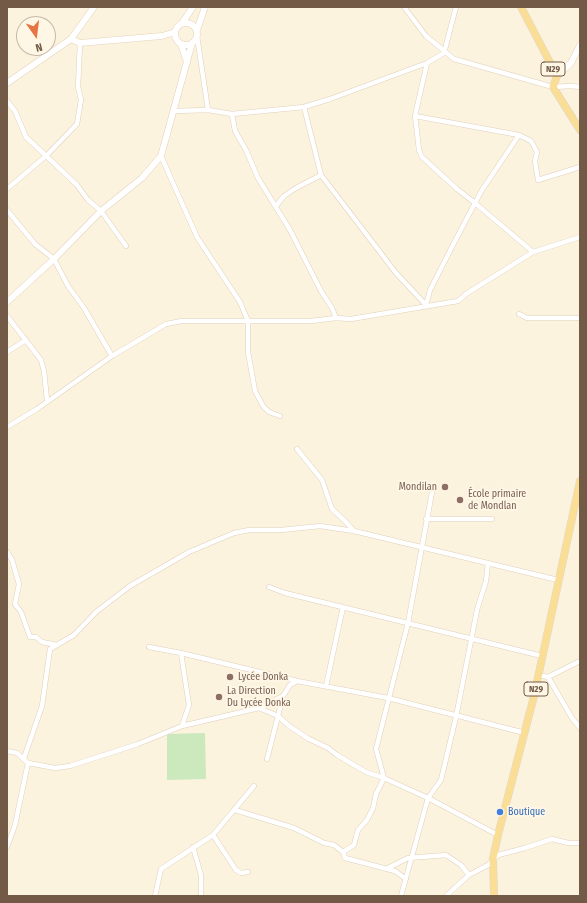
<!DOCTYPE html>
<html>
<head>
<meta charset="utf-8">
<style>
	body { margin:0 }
	#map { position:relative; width:587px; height:903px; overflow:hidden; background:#fcf3df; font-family:"Fira Sans Condensed",sans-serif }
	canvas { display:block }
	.frame { position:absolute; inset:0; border:8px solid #725a47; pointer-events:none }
	.north { position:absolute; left:16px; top:16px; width:40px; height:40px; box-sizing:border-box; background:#fff7e5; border:1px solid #c7b8a6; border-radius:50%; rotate:166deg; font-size:11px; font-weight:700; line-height:16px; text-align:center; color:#725a47 }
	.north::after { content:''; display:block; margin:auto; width:14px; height:18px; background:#e77543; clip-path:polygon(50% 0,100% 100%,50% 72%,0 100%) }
</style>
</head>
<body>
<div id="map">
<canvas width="587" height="903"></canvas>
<div class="frame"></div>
<div class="north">N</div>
</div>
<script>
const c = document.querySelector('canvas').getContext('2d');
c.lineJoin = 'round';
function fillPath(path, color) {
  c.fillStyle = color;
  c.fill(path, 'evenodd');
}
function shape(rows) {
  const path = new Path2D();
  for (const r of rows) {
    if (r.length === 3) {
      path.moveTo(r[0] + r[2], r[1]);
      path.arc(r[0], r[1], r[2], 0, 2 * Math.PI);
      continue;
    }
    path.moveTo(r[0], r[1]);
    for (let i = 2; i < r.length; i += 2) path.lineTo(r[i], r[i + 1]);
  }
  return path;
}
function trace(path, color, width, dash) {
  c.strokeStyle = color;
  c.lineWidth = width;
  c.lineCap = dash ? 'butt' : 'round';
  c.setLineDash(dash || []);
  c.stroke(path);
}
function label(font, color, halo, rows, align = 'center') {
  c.font = font + ' "Fira Sans Condensed",sans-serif';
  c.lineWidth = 3.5;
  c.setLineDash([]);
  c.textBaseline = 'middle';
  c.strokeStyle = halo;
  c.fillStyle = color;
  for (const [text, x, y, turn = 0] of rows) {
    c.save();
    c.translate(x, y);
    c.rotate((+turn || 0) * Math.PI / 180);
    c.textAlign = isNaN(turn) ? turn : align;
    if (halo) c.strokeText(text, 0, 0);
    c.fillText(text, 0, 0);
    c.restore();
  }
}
const green = shape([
	[205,733,206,779,167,780,167,734]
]);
const street = shape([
	[404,7,426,36,454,59,553,87,571,86,580,87],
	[197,36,208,110],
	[7,101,15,111,26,137,77,185,88,200,101,211,126,246],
	[304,107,321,175,396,273,426,305],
	[174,111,208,110,232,114,304,107,330,99,427,63,444,53,456,7],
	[232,114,235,131,246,150,258,178,290,230,321,291,332,308,336,318],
	[415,116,427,63],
	[519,135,531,141,537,152,535,161,538,180,580,167],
	[161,156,197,237,240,302,248,321,248,352,255,391,263,406,269,412,280,416],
	[7,189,47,155,77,124,81,100,78,87,80,43],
	[276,206,284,196,296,188,321,175],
	[7,210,35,244,54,259,68,286,84,308,112,356],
	[426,305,430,290,455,241,475,203,482,190,519,135,415,116,419,150,422,157,457,189,475,203,533,252],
	[519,314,527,318,580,318],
	[7,316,41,360,44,371,47,400],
	[7,352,26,340],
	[7,427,37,409,112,356,166,324,182,321,311,321,336,318,351,319,458,301,466,294,533,252,580,237],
	[297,449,322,480,332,509,346,522,354,531],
	[432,492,408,623,376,749,384,778,428,798,498,835],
	[426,519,492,519],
	[7,552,12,560,19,584,15,604,21,612,30,637,36,637,42,642,57,645],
	[269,587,285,593,542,656],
	[149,647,181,653,297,681,388,698,525,733],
	[181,653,189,705,182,726],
	[538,675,548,677,580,661],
	[548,677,572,718,580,728],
	[326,686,343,607],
	[283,696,278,716,289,726,309,739,328,748,337,755,366,772,384,778,376,794,373,808,367,820,358,830,354,845,343,852],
	[259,708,278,716,267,759],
	[7,751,17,753,28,763,55,768,70,766,138,744,182,726,259,708,283,696,290,685,297,681],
	[24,758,42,706,50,649,74,635,96,612,130,586,189,552,234,533,249,530,281,530,320,526,354,531,558,580],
	[235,810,294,828,324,843,334,845,343,852,345,858,395,871,406,879],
	[213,835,236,870,241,873,248,872],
	[7,847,15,825,28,763],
	[193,847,201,875,201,896],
	[386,869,408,858,446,855,461,865,469,875],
	[155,896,161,869,213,835,254,786],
	[401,896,428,798,441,780,456,717,477,610,486,581,488,563],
	[446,896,469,875,488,865,498,855,525,848,552,839,568,843,580,843]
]);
const secondary = shape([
	[186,34,11],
	[182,23,193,7],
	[197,30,205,7],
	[71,39,80,43,162,36,175,32],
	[181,44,187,62],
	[557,76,571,63,580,45],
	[7,83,71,39,94,7],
	[7,302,54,259,101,211,142,178,161,156,192,43]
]);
const primary = shape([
	[521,7,557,76,553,87,580,130],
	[494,896,493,858,498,835,534,696,580,481]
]);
const markers = [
	[445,487,4,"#8d6e63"],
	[460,500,4,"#8d6e63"],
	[230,677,4,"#8d6e63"],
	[219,697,4,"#8d6e63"],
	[500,812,4,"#3f7fe0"]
];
const shields = [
	[553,69,24],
	[536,689,24]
];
const shieldNames = [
	["N29",553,69],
	["N29",536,689]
];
const educationNames = [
	["Mondilan",437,487,"right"],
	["École primaire",468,494],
	["de Mondlan",468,506],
	["Lycée Donka",238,677],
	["La Direction",227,691],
	["Du Lycée Donka",227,703]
];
const shopNames = [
	["Boutique",508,812]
];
fillPath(green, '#cce9be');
trace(street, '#e0cfbb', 5.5);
trace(secondary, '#e5d1b9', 7);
trace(primary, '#ddd7d3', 8);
trace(street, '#fff', 4.5);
trace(secondary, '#fff', 6);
trace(primary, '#fbde96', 7);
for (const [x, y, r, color] of markers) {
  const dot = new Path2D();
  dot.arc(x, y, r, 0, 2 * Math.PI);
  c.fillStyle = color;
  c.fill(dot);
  trace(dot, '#fff7e5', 1.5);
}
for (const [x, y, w] of shields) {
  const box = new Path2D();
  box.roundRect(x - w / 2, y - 7, w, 14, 3);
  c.fillStyle = '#fff7e5';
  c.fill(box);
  trace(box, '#725a47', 1);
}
label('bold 9px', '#725a47', null, shieldNames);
label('10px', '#785e54', '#fff7e5', educationNames, 'left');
label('10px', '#366cbe', '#fff7e5', shopNames, 'left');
</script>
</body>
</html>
